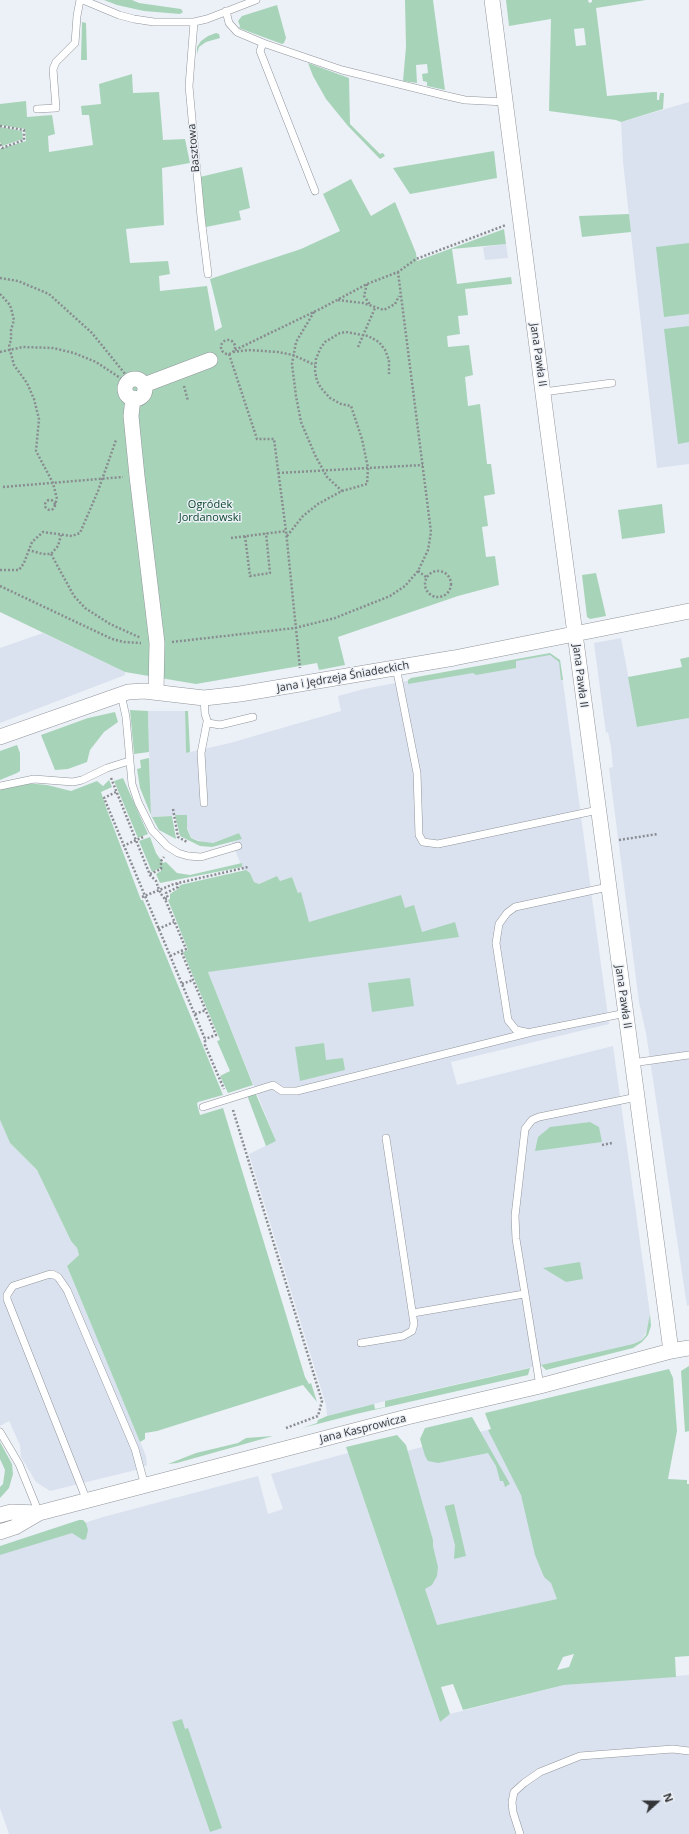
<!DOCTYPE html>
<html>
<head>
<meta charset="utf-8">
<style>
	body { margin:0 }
	#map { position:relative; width:689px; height:1834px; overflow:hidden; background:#ecf0f7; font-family:"Open Sans",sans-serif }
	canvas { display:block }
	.north { position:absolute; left:637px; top:1782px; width:40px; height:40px; -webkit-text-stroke:3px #ecf0f7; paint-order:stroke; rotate:69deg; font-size:11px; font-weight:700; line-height:16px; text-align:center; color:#333537 }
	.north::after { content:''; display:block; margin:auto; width:14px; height:18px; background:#333537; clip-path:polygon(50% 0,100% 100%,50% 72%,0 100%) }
</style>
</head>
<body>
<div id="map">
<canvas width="689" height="1834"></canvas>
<div class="north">N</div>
</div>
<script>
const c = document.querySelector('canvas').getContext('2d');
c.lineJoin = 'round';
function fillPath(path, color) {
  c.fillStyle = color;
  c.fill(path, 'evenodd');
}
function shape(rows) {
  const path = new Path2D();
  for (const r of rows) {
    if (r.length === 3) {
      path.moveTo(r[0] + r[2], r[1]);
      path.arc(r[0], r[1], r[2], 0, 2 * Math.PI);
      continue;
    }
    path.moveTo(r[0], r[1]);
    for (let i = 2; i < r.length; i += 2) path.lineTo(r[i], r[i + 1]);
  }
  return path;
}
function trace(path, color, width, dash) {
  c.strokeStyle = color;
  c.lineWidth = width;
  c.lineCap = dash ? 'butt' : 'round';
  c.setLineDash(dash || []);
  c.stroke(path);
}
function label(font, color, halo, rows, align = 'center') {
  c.font = font + ' "Open Sans",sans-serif';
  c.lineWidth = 3;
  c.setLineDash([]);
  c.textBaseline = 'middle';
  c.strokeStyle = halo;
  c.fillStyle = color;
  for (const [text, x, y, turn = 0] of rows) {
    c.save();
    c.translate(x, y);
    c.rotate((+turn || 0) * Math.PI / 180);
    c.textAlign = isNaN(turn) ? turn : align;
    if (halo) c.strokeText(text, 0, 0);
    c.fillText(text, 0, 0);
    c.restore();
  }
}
const built = shape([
	[689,102,689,464,657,468,623,162,621,122],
	[506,244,508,258,485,260,483,247],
	[43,633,125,672,125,675,0,723,0,648],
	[621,638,638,727,689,718,689,1305,687,1306,646,1033,639,1002,609,768,613,767,611,747,608,732,606,733,594,643],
	[549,654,560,660,609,1024,451,1062,457,1085,613,1046,650,1314,648,1328,642,1340,633,1344,405,1396,327,1416,326,1405,249,1154,276,1141,208,972,314,935,292,877,280,881,277,876,259,884,254,882,250,873,246,870,243,870,232,842,241,839,239,833,213,843,207,843,191,838,187,828,186,815,151,817,148,711,185,711,186,753,230,743,341,711,338,696,364,689],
	[0,1120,10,1143,37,1170,71,1241,77,1248,79,1255,67,1266,146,1456,147,1465,140,1469,50,1491,36,1482,21,1457,20,1445,9,1421,0,1426],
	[499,1427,546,1570,558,1599,433,1626,376,1459],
	[348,1453,440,1722,450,1714,564,1685,689,1675,689,1834,9,1834,0,1808,0,1550,103,1517,258,1476,268,1514,283,1509,271,1474]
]);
const green = shape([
	[104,0,132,0,139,3,181,9,183,12,180,14,144,11,117,5],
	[405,0,433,0,445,90,427,86,427,82,423,81,422,74,428,73,427,64,416,65,417,83,403,81,406,47],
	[506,0,588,0,589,3,592,2,592,0,646,0,596,8,607,96,653,92,657,92,657,100,659,100,660,93,664,93,663,109,621,122,616,120,549,111,551,19,509,26],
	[584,28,586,45,576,46,574,29],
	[277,5,286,38,284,43,282,44,239,28,240,26,238,21,242,16],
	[82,22,86,23,87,60,81,60],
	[216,33,219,34,220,38,206,42,199,47,197,54,197,47,201,41,208,36],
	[308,63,349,78,350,124,380,154,383,153,385,156,380,159,348,126,326,99,313,76],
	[132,74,133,93,159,92,163,140,185,139,190,163,162,168,164,225,126,229,130,263,168,261,170,274,159,276,160,291,207,286,215,331,222,327,210,279,301,249,340,231,323,194,351,179,371,216,395,202,416,253,417,261,504,229,506,244,452,249,457,284,511,277,512,284,465,289,468,315,458,316,460,334,447,336,448,347,469,345,473,375,465,377,468,406,480,404,487,464,491,464,495,494,484,496,488,526,482,527,486,557,495,556,499,585,458,596,338,637,345,665,319,670,317,663,196,684,125,672,0,612,0,149,26,141,25,129,0,125,0,104,26,101,27,117,52,115,55,134,48,136,49,152,93,145,89,115,82,115,81,106,101,104,99,84],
	[0,127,22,131,23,139,2,146,0,142],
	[494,151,497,178,410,194,393,168],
	[242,167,250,208,239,211,241,220,206,227,200,177],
	[629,214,631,232,582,237,579,216],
	[689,243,689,314,664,317,656,247],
	[689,326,689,442,678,444,664,329],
	[662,504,665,533,622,539,618,510],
	[596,573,606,616,590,619,587,617,582,575],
	[550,653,560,660,563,680,561,680,559,662,550,655,516,661,516,668,476,675,473,673,408,684,408,680,411,678],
	[689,657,689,718,637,727,628,677,682,667,680,659],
	[130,710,148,711,149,752,134,754],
	[185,711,188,711,190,752,186,753],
	[115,712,118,722,104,732,90,750,87,762,68,769,55,770,41,735,88,718],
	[17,745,20,753,20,771,17,773,0,780,0,751],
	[149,758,151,815,140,788,137,769,141,768,140,760],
	[123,778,148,834,138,838,114,781],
	[109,780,112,787,101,792,107,810,141,900,143,900,223,1095,198,1102,197,1104,200,1115,223,1108,305,1377,309,1384,311,1383,317,1402,303,1385,157,1431,145,1433,145,1439,140,1442,67,1266,79,1255,77,1248,71,1241,37,1170,10,1143,0,1120,0,789,25,783,47,785,71,791,97,781,103,786],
	[175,815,187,815,187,829,191,838,198,841,213,843,239,833,242,839,212,847,200,846,180,836],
	[172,816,176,839,159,830,152,817],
	[150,837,156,853,163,863,166,862,177,873,190,875,242,863,242,867,160,883,156,874,161,871,160,868,152,872,139,841],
	[246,870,250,873,254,882,259,884,277,876,280,881,292,877,298,893,301,892,309,922,401,895,405,908,414,905,422,932,455,922,459,937,208,972,253,1085,228,1093,220,1076,230,1071,217,1041,220,1040,183,952,188,950,168,900,170,899,170,894,179,888,180,885],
	[410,978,414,1006,372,1012,368,983],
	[324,1043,326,1060,343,1058,345,1070,300,1081,295,1047],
	[255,1092,276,1141,266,1146,247,1095],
	[590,1122,599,1127,602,1142,535,1151,538,1137,550,1127],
	[580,1262,583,1279,566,1282,543,1268],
	[650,1314,651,1326,648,1335,642,1342,633,1348,546,1370,541,1365,633,1344,642,1340,646,1335],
	[689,1366,689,1431,685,1432,681,1371],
	[530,1368,528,1375,356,1414,302,1428,317,1423,318,1420,327,1416,374,1404,375,1409,385,1407,385,1401],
	[669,1369,673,1378,677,1431,668,1479,687,1480,687,1484,689,1484,689,1656,675,1657,676,1677,564,1685,463,1710,453,1684,441,1687,450,1714,440,1722,346,1447,397,1435,406,1445,433,1540,433,1546,438,1567,437,1576,432,1585,425,1589,437,1625,557,1599,551,1583,544,1577,535,1555,521,1495,488,1430,491,1429,485,1413],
	[574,1654,569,1667,557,1670,563,1657],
	[472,1417,510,1484,505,1487,503,1481,500,1481,496,1466,488,1453,438,1463,428,1461,425,1456,420,1439,425,1428],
	[273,1436,177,1463,168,1464,196,1453,238,1443,246,1438],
	[0,1442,12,1464,13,1474,9,1488,0,1498,0,1487,3,1484,5,1470,0,1459],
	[454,1504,466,1556,454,1559,455,1545,445,1508,445,1506],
	[79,1520,83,1520,86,1523,88,1530,86,1539,83,1540,72,1533,0,1555,0,1546],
	[182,1719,185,1729,188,1728,222,1828,210,1832,172,1722]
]);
const path = shape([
	[0,126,24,130,24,140,2,148,0,144],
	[0,278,18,281,49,294,92,333,130,380],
	[367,284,364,296,371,306],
	[0,294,10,305,12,312,14,320,11,330,11,341,9,344,10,350,14,365,27,383,34,399,39,419,36,451,53,483,57,499,54,507],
	[338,300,363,303,384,310,395,304,399,296],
	[314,312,296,342,292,364,296,396,301,422,315,455,327,477,342,491],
	[228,347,7],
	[358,347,375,308],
	[235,350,322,308,367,284,398,272,416,259,506,225],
	[0,352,23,347,53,348,74,353,96,362,128,383],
	[233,352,248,350,278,352,293,355,315,365],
	[229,354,257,439,274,439,286,531,300,668],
	[184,386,188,401],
	[278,473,368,468,362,439,351,406,341,404,330,398,321,388,317,381,315,371,316,359,320,349,325,342,340,333,346,332,368,336,379,342,385,350,389,360,389,374],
	[3,487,123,477],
	[50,505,5],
	[245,536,250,576,270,573,266,533],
	[287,536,303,516,318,504,342,491,367,484,368,468,423,465],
	[231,538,286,531],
	[28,550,43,554,51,554,58,546,61,535],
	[51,554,74,596,85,608,110,624,141,638],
	[0,570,19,570,24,563,32,542,43,532,72,536,80,533,98,491,116,440],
	[438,584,13],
	[418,571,426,577],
	[0,586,112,639,124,642,141,643],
	[172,642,295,628,335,618,390,596,405,586,418,571,428,550,431,532,398,272],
	[111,778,150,875,156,881,158,887],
	[116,792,104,798,205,1039,205,1045,224,1089],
	[173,809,178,837,187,842],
	[619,840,658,834],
	[123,846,143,837],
	[150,874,161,869,161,861,164,857],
	[161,894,165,899,186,949,181,951,216,1035,205,1039],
	[142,897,174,884,248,867],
	[165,899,168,898,166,893,178,887,177,883],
	[158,929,174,922],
	[170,956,181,951],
	[182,984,193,980],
	[195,1014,206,1010],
	[233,1110,322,1401,318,1416,286,1428],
	[602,1145,612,1143]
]);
const service = shape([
	[83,0,119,15,134,19,154,22,194,22,207,19,256,0],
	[226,11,229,23,237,32,263,43,342,70,443,95,465,100,505,102],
	[194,22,189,86,201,217,208,274],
	[263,43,260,51,315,191],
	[37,109,56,108,53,69,56,62,75,43,77,16,80,0],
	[543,392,612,383],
	[396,667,417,773,419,835,423,842,438,844,598,810],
	[121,694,126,717,132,784,138,802,152,830,167,846,178,853,188,856,201,857,238,846],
	[204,698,205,714,208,723,220,725,253,717],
	[0,786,34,779,73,782,82,780,107,768,129,761],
	[204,803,201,753,207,722],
	[526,1032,516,1030,508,1020,496,943,499,924,507,913,515,907,608,887],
	[632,1063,689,1055],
	[203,1107,273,1085,282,1091,297,1091,532,1032,626,1013],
	[413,1313,524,1294],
	[361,1343,403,1336,412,1331,414,1324,386,1138],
	[540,1386,516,1239,515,1216,525,1129,532,1120,539,1117,637,1097],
	[0,1432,19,1464,39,1513],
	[87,1501,7,1299,7,1295,13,1286,47,1275,52,1274,58,1277,67,1290,135,1449,145,1486],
	[520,1834,513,1812,512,1802,514,1792,524,1783,540,1772,580,1756,673,1749,689,1751]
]);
const minor = shape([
	[492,0,548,432,671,1351],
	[135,389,10],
	[144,385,210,360],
	[133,398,131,416,137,476,157,643,156,692],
	[0,737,128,692,144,691,204,698,240,694,454,658,689,611],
	[0,1515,11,1512,39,1513],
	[0,1532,15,1527,39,1513,407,1417,540,1386,671,1351,689,1348]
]);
const pathBridge = shape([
	[158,887,161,894]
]);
const streetNames = [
	["Basztowa",194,148,-95],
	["Jana Pawła II",538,355,82],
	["Jana Pawła II",580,676,83],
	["Jana i Jędrzeja Śniadeckich",343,677,-10],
	["Jana Pawła II",623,997,82],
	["Jana Kasprowicza",363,1429,-14]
];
const parkNames = [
	["Ogródek",210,505],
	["Jordanowski",210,518]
];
fillPath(built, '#dbe2ef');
fillPath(green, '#a7d4b9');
trace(service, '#91959b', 8);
trace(minor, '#91959b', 16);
trace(path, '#898c90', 2.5, [2, 2]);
trace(service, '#fff', 7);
trace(minor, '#fff', 15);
trace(pathBridge, '#898c90', 2.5, [2, 2]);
label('11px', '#333537', '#ecf0f7', streetNames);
label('11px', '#0b462b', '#ecf0f7', parkNames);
</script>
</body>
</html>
